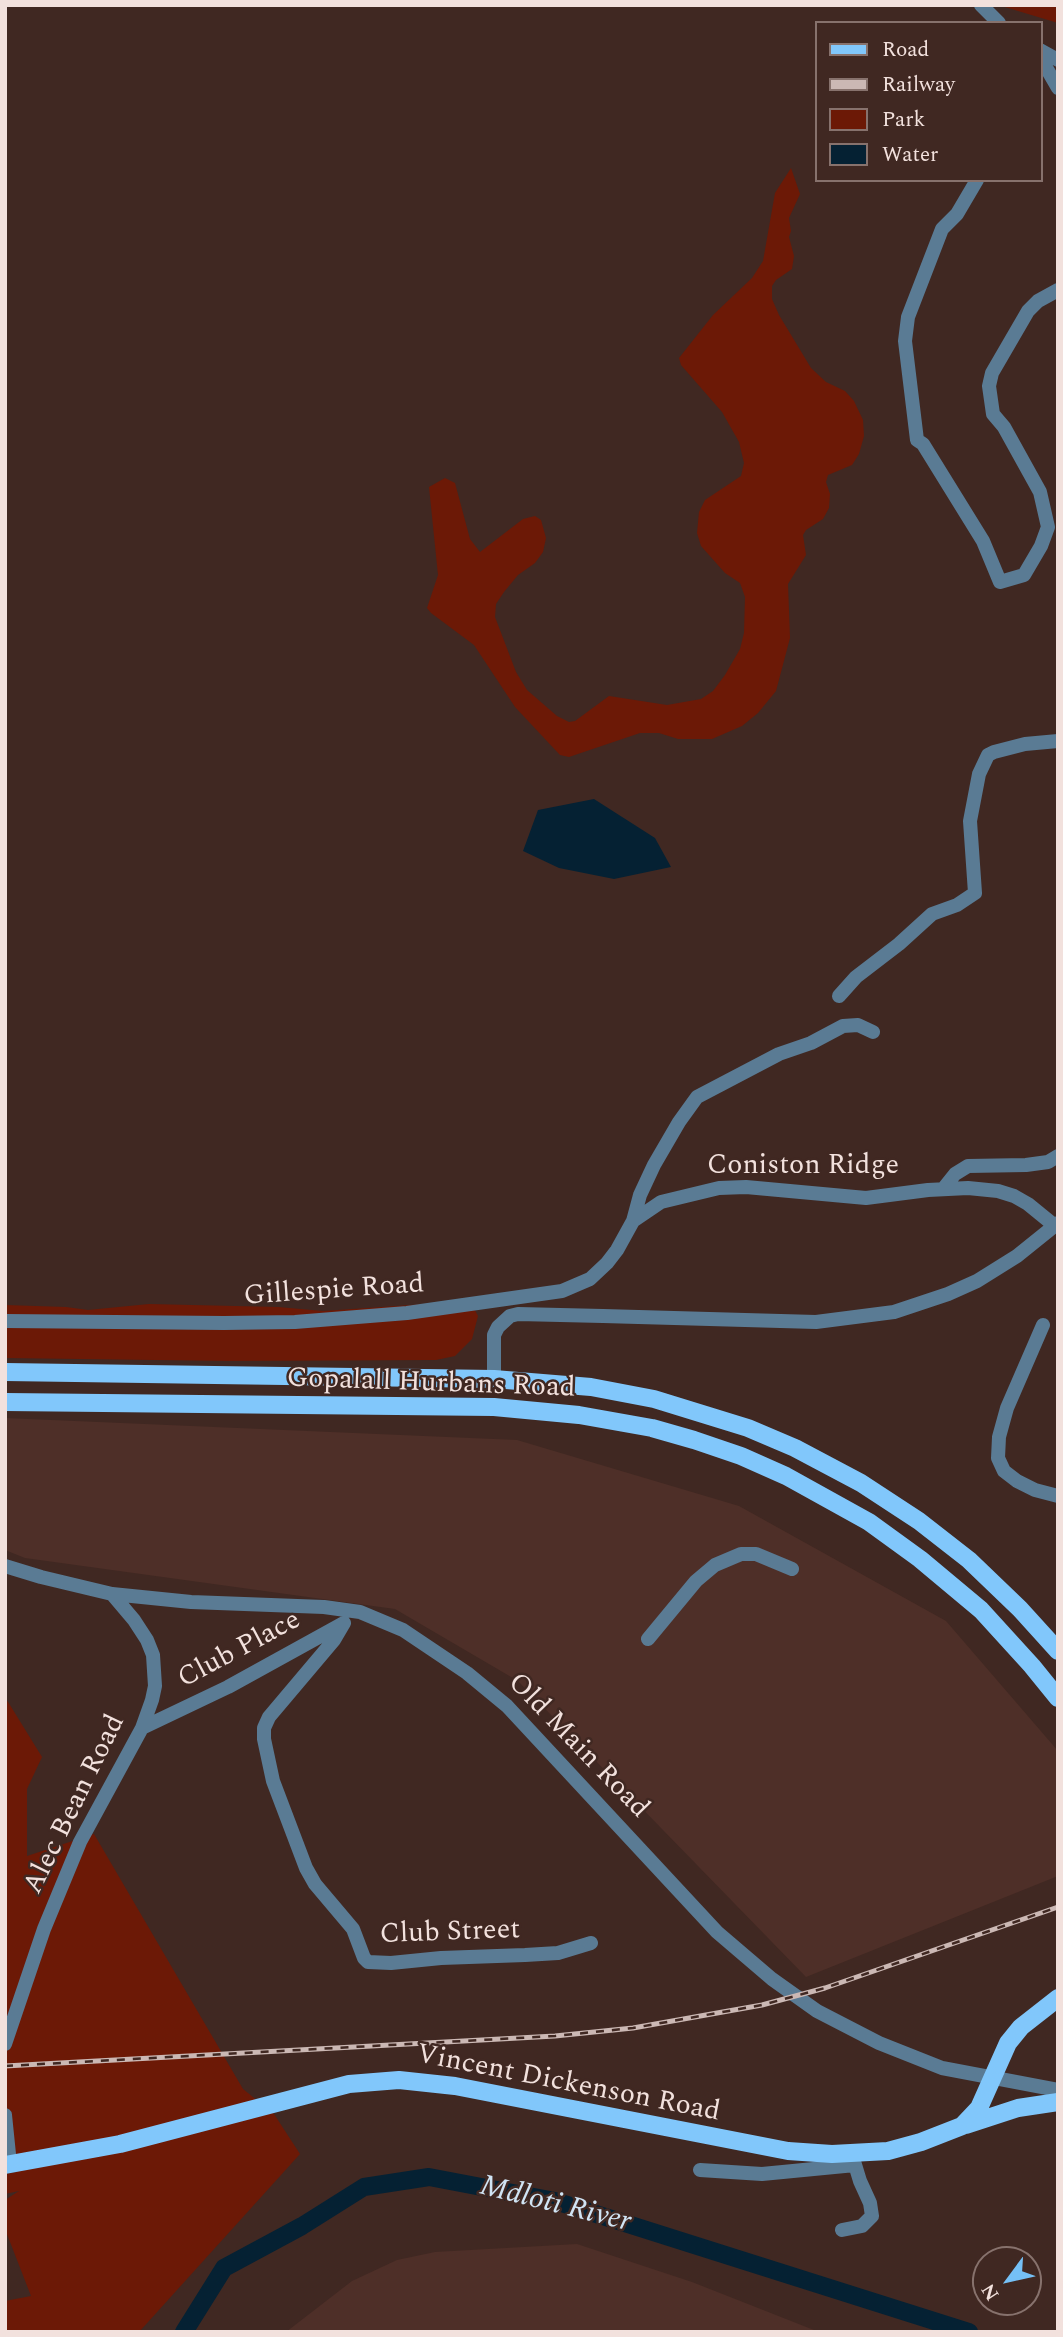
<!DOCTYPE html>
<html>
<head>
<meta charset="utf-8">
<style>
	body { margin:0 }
	#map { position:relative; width:1063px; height:2337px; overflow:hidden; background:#402822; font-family:Spectral,serif }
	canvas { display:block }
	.frame { position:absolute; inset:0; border:7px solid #f2e1dd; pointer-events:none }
	.legend { position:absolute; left:815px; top:21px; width:228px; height:161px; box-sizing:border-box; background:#402822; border:2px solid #87726d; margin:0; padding:9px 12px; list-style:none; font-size:21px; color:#f2e1dd }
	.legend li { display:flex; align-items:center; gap:14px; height:35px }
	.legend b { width:35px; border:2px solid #87726d }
	.north { position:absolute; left:972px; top:2246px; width:70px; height:70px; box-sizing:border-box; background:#402822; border:2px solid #87726d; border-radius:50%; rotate:237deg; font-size:19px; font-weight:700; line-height:28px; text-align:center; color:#f2e1dd }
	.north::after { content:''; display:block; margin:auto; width:24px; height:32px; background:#75c0f6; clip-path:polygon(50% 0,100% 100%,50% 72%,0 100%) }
</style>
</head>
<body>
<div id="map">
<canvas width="1063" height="2337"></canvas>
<div class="frame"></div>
<ul class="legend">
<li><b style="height:9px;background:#81c7fb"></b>Road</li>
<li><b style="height:9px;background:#cbb8b4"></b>Railway</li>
<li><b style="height:19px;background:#6c1906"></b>Park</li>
<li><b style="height:19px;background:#052133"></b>Water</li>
</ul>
<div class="north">N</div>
</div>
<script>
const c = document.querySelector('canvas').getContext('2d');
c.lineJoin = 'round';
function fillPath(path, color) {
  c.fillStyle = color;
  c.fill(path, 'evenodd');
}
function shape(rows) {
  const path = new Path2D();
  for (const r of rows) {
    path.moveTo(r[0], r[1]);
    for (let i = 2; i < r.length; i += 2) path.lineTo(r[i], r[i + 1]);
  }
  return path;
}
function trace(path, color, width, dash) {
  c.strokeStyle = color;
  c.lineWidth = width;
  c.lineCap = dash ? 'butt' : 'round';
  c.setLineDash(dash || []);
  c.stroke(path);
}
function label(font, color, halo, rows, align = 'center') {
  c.font = font + ' Spectral,serif';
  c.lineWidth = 5;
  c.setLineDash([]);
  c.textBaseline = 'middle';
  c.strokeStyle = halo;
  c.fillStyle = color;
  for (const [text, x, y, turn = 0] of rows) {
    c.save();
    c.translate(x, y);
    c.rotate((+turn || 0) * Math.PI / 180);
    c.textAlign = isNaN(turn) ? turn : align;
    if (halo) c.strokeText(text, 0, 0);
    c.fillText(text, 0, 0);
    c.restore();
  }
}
const built = shape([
	[5,1418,517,1440,739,1506,946,1621,1058,1751,1058,1876,806,1977,518,1681,395,1609,25,1558,5,1550],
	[577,2244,692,2282,819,2332,286,2332,352,2281,397,2260,435,2252]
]);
const green = shape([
	[998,5,1058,5,1058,23],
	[791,168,800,194,789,218,791,231,789,237,794,256,792,269,776,280,772,286,772,299,779,315,811,368,826,382,845,391,854,401,863,420,864,436,859,454,852,465,828,475,826,482,830,494,829,508,823,519,806,530,803,535,806,555,788,584,790,638,776,691,758,713,742,726,712,739,678,739,659,733,640,733,569,757,560,755,515,707,474,645,431,613,427,608,438,575,429,487,445,478,455,483,470,539,480,552,523,519,535,516,541,520,546,538,543,552,535,563,518,575,504,592,496,604,495,617,516,672,527,690,557,716,569,722,575,721,609,696,667,705,701,699,713,691,725,675,740,649,744,633,745,597,740,583,725,573,701,546,697,533,699,512,705,500,741,476,744,463,739,442,722,412,681,365,679,358,713,315,752,278,763,261,775,193],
	[470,1301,478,1316,472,1339,455,1356,436,1360,229,1361,5,1358,5,1305,66,1307,88,1310,149,1304,278,1307,323,1311],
	[5,1697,42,1757,27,1789,27,1856,94,1834,243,2089,274,2114,300,2154,139,2332,5,2332,5,2301,31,2296,5,2229,5,2200,19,2191,5,2194,5,2174,17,2172,5,2150]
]);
const water = shape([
	[594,799,655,838,671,867,614,879,559,868,523,851,538,810]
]);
const river = shape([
	[184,2332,224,2268,302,2226,364,2187,429,2177,555,2201,969,2332]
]);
const minor = shape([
	[981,5,999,23],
	[1040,50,1058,60],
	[1040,57,1058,88],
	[977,180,957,214,942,229,908,317,905,341,917,440,923,444,983,541,1000,582,1024,575,1041,546,1048,527,1040,492,1004,427,993,414,989,386,992,373,1028,311,1038,301,1058,290],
	[839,996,856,977,899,944,932,914,957,905,975,893,970,821,979,774,988,755,994,752,1025,744,1058,741],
	[943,1189,955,1174,968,1166,1026,1165,1048,1162,1058,1156],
	[633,1221,661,1202,719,1188,746,1187,866,1198,928,1190,968,1188,998,1191,1014,1196,1028,1204,1055,1226],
	[5,1321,224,1323,295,1322,407,1313,562,1291,590,1279,607,1263,617,1250,633,1221,640,1195,654,1165,679,1122,697,1097,779,1054,811,1043,843,1026,858,1025,873,1032],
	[1043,1325,1007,1408,999,1437,998,1458,1004,1471,1017,1481,1035,1490,1058,1496],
	[494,1379,494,1335,498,1327,510,1316,518,1314,603,1316,816,1322,894,1312,948,1294,977,1281,1017,1256,1058,1223],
	[5,1566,41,1577,112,1594,191,1602,324,1607,360,1612,403,1630,467,1673,507,1706,717,1932,772,1979,817,2011,879,2043,942,2068,1058,2090],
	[344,1623,334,1640,269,1717,264,1728,264,1739,273,1781,306,1868,315,1884,353,1929,364,1958,368,1962,391,1963,441,1958,525,1955,558,1953,591,1943],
	[648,1639,696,1581,715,1565,741,1554,756,1554,792,1569],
	[142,1728,228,1687,344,1623],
	[5,2044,44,1929,80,1842,142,1728,152,1700,155,1686,153,1655,147,1640,134,1620,112,1594],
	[5,2115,10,2164],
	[700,2170,762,2174,855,2165],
	[842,2230,862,2226,872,2216,870,2203,860,2181,853,2158]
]);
const major = shape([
	[5,1372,494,1379,591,1387,654,1399,748,1428,795,1448,861,1483,919,1521,969,1560,1020,1609,1058,1651],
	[5,1402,494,1407,579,1415,652,1428,694,1440,741,1456,786,1476,869,1522,920,1559,981,1610,1032,1666,1058,1698],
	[966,2125,1018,2108,1058,2102],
	[5,2165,120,2144,349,2084,399,2080,455,2086,788,2151,832,2154,888,2151,921,2142,962,2126,979,2108,1008,2043,1021,2027,1058,1998]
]);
const rail = shape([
	[5,2066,555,2036,633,2028,762,2005,825,1988,1058,1907]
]);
const streetNames = [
	["Coniston Ridge",803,1168],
	["Gillespie Road",334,1292,-4],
	["Gopalall Hurbans Road",431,1385,2],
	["Club Place",240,1651,-28],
	["Old Main Road",577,1747,46],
	["Alec Bean Road",76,1805,-64],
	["Club Street",450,1934,-2],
	["Vincent Dickenson Road",568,2085,11]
];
const waterNames = [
	["Mdloti River",555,2206,14]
];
fillPath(built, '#4e2f28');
fillPath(green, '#6c1906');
fillPath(water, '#052133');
trace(river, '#052133', 18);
trace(minor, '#5a7b94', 14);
trace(major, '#81c7fb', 18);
trace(rail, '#cbb8b4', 5);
trace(rail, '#402822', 2.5, [8]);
label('28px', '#f2e1dd', '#402822', streetNames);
label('italic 30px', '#d0e4f4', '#402822', waterNames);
</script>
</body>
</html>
